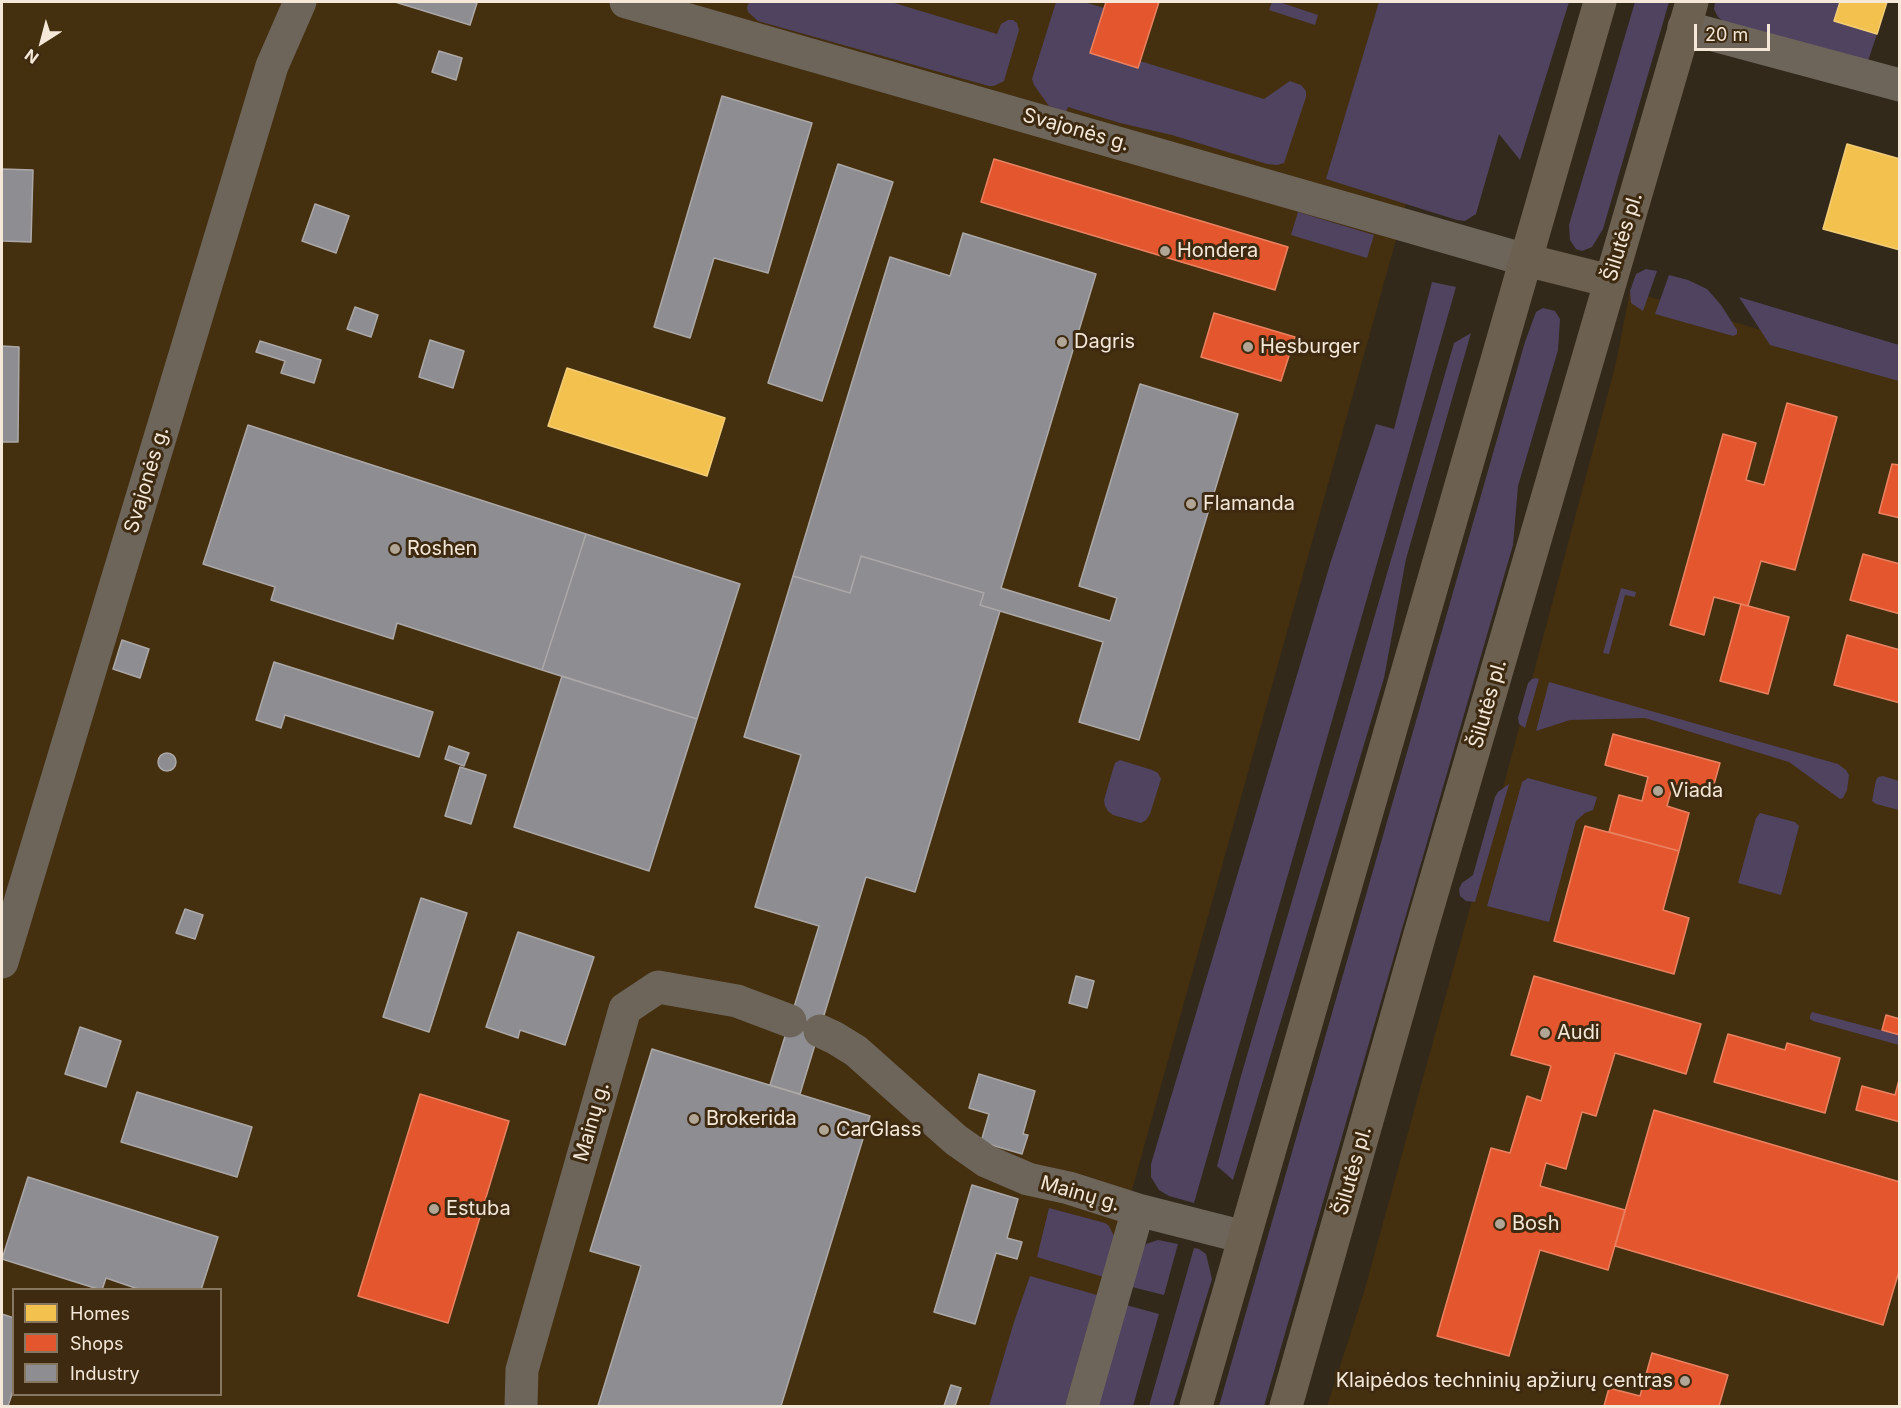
<!DOCTYPE html>
<html>
<head>
<meta charset="utf-8">
<style>
	body { margin:0 }
	#map { position:relative; width:1901px; height:1408px; overflow:hidden; background:#32291a; font-family:Inter,sans-serif }
	canvas { display:block }
	.frame { position:absolute; inset:0; border:3px solid #f5e8d9; pointer-events:none }
	.legend { position:absolute; left:12px; top:1288px; width:210px; height:108px; box-sizing:border-box; background:#3d2a10; border:2px solid #877660; margin:0; padding:8px 10px; list-style:none; font-size:18px; color:#f5e8d9 }
	.legend li { display:flex; align-items:center; gap:12px; height:30px }
	.legend b { width:30px; border:2px solid #877660 }
	.north { position:absolute; left:12px; top:12px; width:60px; height:60px; -webkit-text-stroke:4px #3d2a10; paint-order:stroke; rotate:216deg; font-size:16px; font-weight:700; line-height:24px; text-align:center; color:#f5e8d9 }
	.north::after { content:''; display:block; margin:auto; width:21px; height:27px; background:#f5e8d9; clip-path:polygon(50% 0,100% 100%,50% 72%,0 100%) }
	.scale { position:absolute; left:1694px; top:24px; width:76px; height:27px; box-sizing:border-box; border:3px solid #f5e8d9; border-top:0; padding-left:8px; font-size:18px; line-height:21px; white-space:nowrap; color:#f5e8d9; -webkit-text-stroke:4px #3d2a10; paint-order:stroke }
</style>
</head>
<body>
<div id="map">
<canvas width="1901" height="1408"></canvas>
<div class="frame"></div>
<ul class="legend">
<li><b style="height:16px;background:#f2c14e"></b>Homes</li>
<li><b style="height:16px;background:#e4572e"></b>Shops</li>
<li><b style="height:16px;background:#8d8d92"></b>Industry</li>
</ul>
<div class="north">N</div>
<div class="scale">20 m</div>
</div>
<script>
const c = document.querySelector('canvas').getContext('2d');
c.lineJoin = 'round';
function fillPath(path, color) {
  c.fillStyle = color;
  c.fill(path, 'evenodd');
}
function shape(rows) {
  const path = new Path2D();
  for (const r of rows) {
    if (r.length === 3) {
      path.moveTo(r[0] + r[2], r[1]);
      path.arc(r[0], r[1], r[2], 0, 2 * Math.PI);
      continue;
    }
    path.moveTo(r[0], r[1]);
    for (let i = 2; i < r.length; i += 2) path.lineTo(r[i], r[i + 1]);
  }
  return path;
}
function trace(path, color, width, dash) {
  c.strokeStyle = color;
  c.lineWidth = width;
  c.lineCap = dash ? 'butt' : 'round';
  c.setLineDash(dash || []);
  c.stroke(path);
}
function label(font, color, halo, rows, align = 'center') {
  c.font = font + ' Inter,sans-serif';
  c.lineWidth = 6;
  c.setLineDash([]);
  c.textBaseline = 'middle';
  c.strokeStyle = halo;
  c.fillStyle = color;
  for (const [text, x, y, turn = 0] of rows) {
    c.save();
    c.translate(x, y);
    c.rotate((+turn || 0) * Math.PI / 180);
    c.textAlign = isNaN(turn) ? turn : align;
    if (halo) c.strokeText(text, 0, 0);
    c.fillText(text, 0, 0);
    c.restore();
  }
}
const built = shape([
	[2,2,1462,2,1072,1406,2,1406],
	[14,1290,220,1290,220,1394,14,1394],
	[1630,291,1899,371,1899,1406,1327,1406,1364,1292,1503,788,1616,363]
]);
const green = shape([
	[749,2,891,2,997,34,1001,24,1008,20,1013,20,1017,23,1019,30,1004,81,994,86,989,86,758,21,748,12,747,7],
	[1056,2,1084,2,1104,8,1090,53,1138,68,1140,61,1264,99,1290,81,1301,85,1306,91,1306,97,1284,163,1277,165,1267,164,1172,135,1120,123,1068,107,1066,112,1049,106,1034,85,1032,79],
	[1272,2,1279,2,1318,15,1315,25,1269,10],
	[1379,2,1569,2,1520,160,1499,134,1476,214,1465,221,1457,220,1326,179],
	[1635,2,1669,2,1603,229,1592,247,1582,251,1576,249,1570,240,1569,225,1571,218],
	[1715,2,1840,2,1834,21,1877,34,1868,61,1723,21,1718,17,1714,9],
	[1298,212,1374,235,1367,258,1291,235],
	[1646,269,1657,271,1643,311,1631,303,1630,291,1636,274],
	[1669,275,1688,280,1707,289,1721,305,1737,330,1737,334,1733,336,1655,314],
	[1432,282,1456,287,1194,1203,1169,1196,1159,1190,1151,1177,1151,1164,1331,561,1376,424,1394,429],
	[1739,297,1899,345,1899,381,1770,345],
	[1543,308,1555,311,1560,319,1558,350,1518,486,1513,545,1264,1406,1219,1406,1525,342,1536,312],
	[1471,333,1406,559,1384,678,1233,1180,1217,1166,1241,1076,1454,343],
	[1621,588,1636,592,1635,597,1625,595,1609,654,1603,653],
	[1536,678,1539,679,1525,728,1519,724,1518,718,1528,683,1532,679],
	[1549,682,1838,764,1846,770,1849,775,1847,790,1843,798,1840,799,1789,762,1645,718,1570,720,1536,731],
	[1120,760,1152,770,1158,773,1161,779,1150,814,1146,820,1141,823,1113,815,1108,811,1105,806,1104,800,1113,769,1115,763],
	[1883,776,1899,781,1899,810,1876,804,1872,801,1876,780,1878,777],
	[1528,778,1597,797,1593,810,1585,813,1576,821,1549,922,1487,906,1521,786,1522,782],
	[1509,784,1475,902,1466,901,1460,896,1459,889,1462,883,1473,875,1495,797,1498,792],
	[1760,813,1795,822,1799,826,1781,895,1738,883,1756,818],
	[1812,1012,1899,1035,1899,1045,1813,1021,1810,1019,1810,1016],
	[1049,1208,1105,1223,1109,1226,1114,1236,1104,1277,1037,1257],
	[1158,1240,1178,1244,1164,1295,1132,1287,1143,1249,1146,1244],
	[1194,1248,1199,1249,1206,1254,1212,1279,1173,1406,1149,1406],
	[1030,1276,1097,1295,1065,1406,989,1406,1014,1322],
	[1126,1305,1159,1314,1133,1406,1096,1406]
]);
const homes = shape([
	[1840,2,1887,2,1877,34,1834,21,1840,2],
	[1847,144,1900,159,1900,250,1823,229,1847,144],
	[567,368,725,418,707,476,548,426,567,368]
]);
const shops = shape([
	[1106,2,1159,2,1138,68,1090,53,1106,2],
	[994,159,1288,247,1275,290,981,202,994,159],
	[1214,313,1295,337,1281,381,1201,357,1214,313],
	[1787,403,1837,417,1795,570,1761,561,1748,606,1714,597,1704,635,1670,625,1723,434,1756,443,1746,480,1764,485,1787,403],
	[1892,464,1900,465,1900,518,1879,513,1892,464],
	[1863,554,1900,564,1900,614,1850,600,1863,554],
	[1741,604,1789,617,1768,694,1720,681,1741,604],
	[1847,635,1900,650,1900,703,1834,685,1847,635],
	[1613,734,1720,763,1711,795,1673,784,1667,806,1689,813,1679,851,1609,832,1619,795,1642,801,1648,777,1605,765,1613,734],
	[1585,826,1679,851,1663,910,1689,918,1674,974,1554,941,1585,826],
	[1534,976,1701,1024,1686,1074,1615,1053,1596,1116,1582,1112,1566,1169,1546,1163,1540,1186,1625,1210,1608,1270,1540,1250,1509,1356,1437,1336,1491,1148,1510,1153,1527,1096,1541,1101,1551,1066,1511,1055,1534,976],
	[1886,1015,1900,1019,1900,1035,1882,1030,1886,1015],
	[1728,1034,1785,1050,1787,1043,1840,1058,1825,1113,1714,1082,1728,1034],
	[1899,1080,1900,1122,1856,1110,1862,1086,1895,1095,1899,1080],
	[420,1094,509,1121,448,1323,358,1296,420,1094],
	[1654,1110,1900,1182,1900,1268,1883,1325,1615,1246,1654,1110],
	[1652,1353,1728,1375,1719,1406,1604,1406,1609,1388,1640,1396,1652,1353]
]);
const industry = shape([
	[395,2,473,2,477,3,470,25,395,2],
	[439,51,462,58,456,80,432,72,439,51],
	[722,96,812,123,768,273,714,258,690,338,654,327,722,96],
	[838,164,893,182,822,401,768,383,838,164],
	[2,169,33,170,31,242,2,241,2,169],
	[315,204,349,216,336,253,302,241,315,204],
	[963,233,1096,274,1001,588,1110,621,1117,598,1079,586,1140,384,1238,414,1139,740,1079,722,1103,642,980,605,984,593,861,556,850,593,793,576,890,257,950,276,963,233],
	[355,307,378,315,371,337,347,329,355,307],
	[430,340,464,351,453,388,419,377,430,340],
	[260,341,321,360,314,383,281,373,285,361,256,352,260,341],
	[2,346,19,347,18,442,2,442,2,346],
	[248,425,586,534,542,670,397,623,393,639,271,600,275,587,203,564,248,425],
	[586,534,740,584,697,719,542,670,586,534],
	[861,556,984,593,980,605,1000,611,915,892,866,877,800,1094,770,1085,819,926,755,907,801,755,744,737,793,576,850,593,861,556],
	[122,640,149,649,140,678,113,669,122,640],
	[274,662,433,712,419,757,285,715,281,728,256,720,274,662],
	[562,676,697,719,649,871,514,827,562,676],
	[449,746,469,753,464,766,445,759,449,746],
	[167,762,9],
	[460,767,486,775,471,824,445,816,460,767],
	[421,898,467,913,429,1032,383,1017,421,898],
	[185,909,203,915,195,939,176,933,185,909],
	[518,932,594,957,565,1045,520,1030,518,1038,486,1027,518,932],
	[1076,976,1094,981,1087,1008,1069,1003,1076,976],
	[80,1027,121,1041,106,1087,65,1074,80,1027],
	[652,1049,870,1116,781,1406,598,1406,641,1266,590,1251,652,1049],
	[979,1074,1035,1091,1023,1134,1028,1135,1022,1154,981,1142,989,1114,969,1108,979,1074],
	[137,1092,252,1127,237,1177,121,1142,137,1092],
	[28,1177,218,1237,201,1290,141,1290,106,1278,102,1290,101,1290,2,1259,28,1177],
	[972,1185,1018,1199,1007,1238,1022,1242,1017,1259,996,1253,975,1324,934,1312,972,1185],
	[2,1314,14,1318,14,1388,8,1406,2,1406,2,1314],
	[951,1385,961,1388,955,1406,944,1406,951,1385]
]);
const minor = shape([
	[626,2,1526,260],
	[1684,27,1900,85],
	[2,962,272,66,300,2],
	[820,1031,835,1038,856,1051,956,1140,986,1161,1028,1179,1069,1188,1138,1210,1244,1237],
	[521,1406,522,1370,625,1009,658,987,737,1001,790,1021],
	[1082,1406,1138,1210]
]);
const major = shape([
	[1526,260,1610,281],
	[1196,1406,1600,2],
	[1286,1406,1420,934,1692,2]
]);
const markers = [
	[1165,251,6,"#b1a596"],
	[1062,342,6,"#b1a596"],
	[1248,347,6,"#b1a596"],
	[1191,504,6,"#b1a596"],
	[395,549,6,"#b1a596"],
	[1658,791,6,"#b1a596"],
	[1545,1033,6,"#b1a596"],
	[694,1119,6,"#b1a596"],
	[824,1130,6,"#b1a596"],
	[434,1209,6,"#b1a596"],
	[1500,1224,6,"#b1a596"],
	[1685,1381,6,"#b1a596"]
];
const streetNames = [
	["Svajonės g.",1076,130,16],
	["Šilutės pl.",1623,237,-73],
	["Svajonės g.",147,480,-73],
	["Šilutės pl.",1488,704,-74],
	["Mainų g.",592,1122,-74],
	["Šilutės pl.",1353,1171,-74],
	["Mainų g.",1080,1194,16]
];
const poiNames = [
	["Hondera",1177,251],
	["Dagris",1074,342],
	["Hesburger",1260,347],
	["Flamanda",1203,504],
	["Roshen",407,549],
	["Viada",1670,791],
	["Audi",1557,1033],
	["Brokerida",706,1119],
	["CarGlass",836,1130],
	["Estuba",446,1209],
	["Bosh",1512,1224],
	["Klaipėdos techninių apžiurų centras",1673,1381,"right"]
];
fillPath(built, '#442f0f');
fillPath(green, '#4f4360');
fillPath(homes, '#f2c14e');
trace(homes, '#f3cd78', 1.5);
fillPath(shops, '#e4572e');
trace(shops, '#e98261', 1.5);
fillPath(industry, '#8d8d92');
trace(industry, '#aca8a7', 1.5);
trace(minor, '#6d645a', 33);
trace(major, '#6c6051', 33);
for (const [x, y, r, color] of markers) {
  const dot = new Path2D();
  dot.arc(x, y, r, 0, 2 * Math.PI);
  c.fillStyle = color;
  c.fill(dot);
  trace(dot, '#3d2a10', 2);
}
label('20px', '#f5e8d9', '#3d2a10', streetNames);
label('20px', '#f5e8d9', '#3d2a10', poiNames, 'left');
</script>
</body>
</html>
